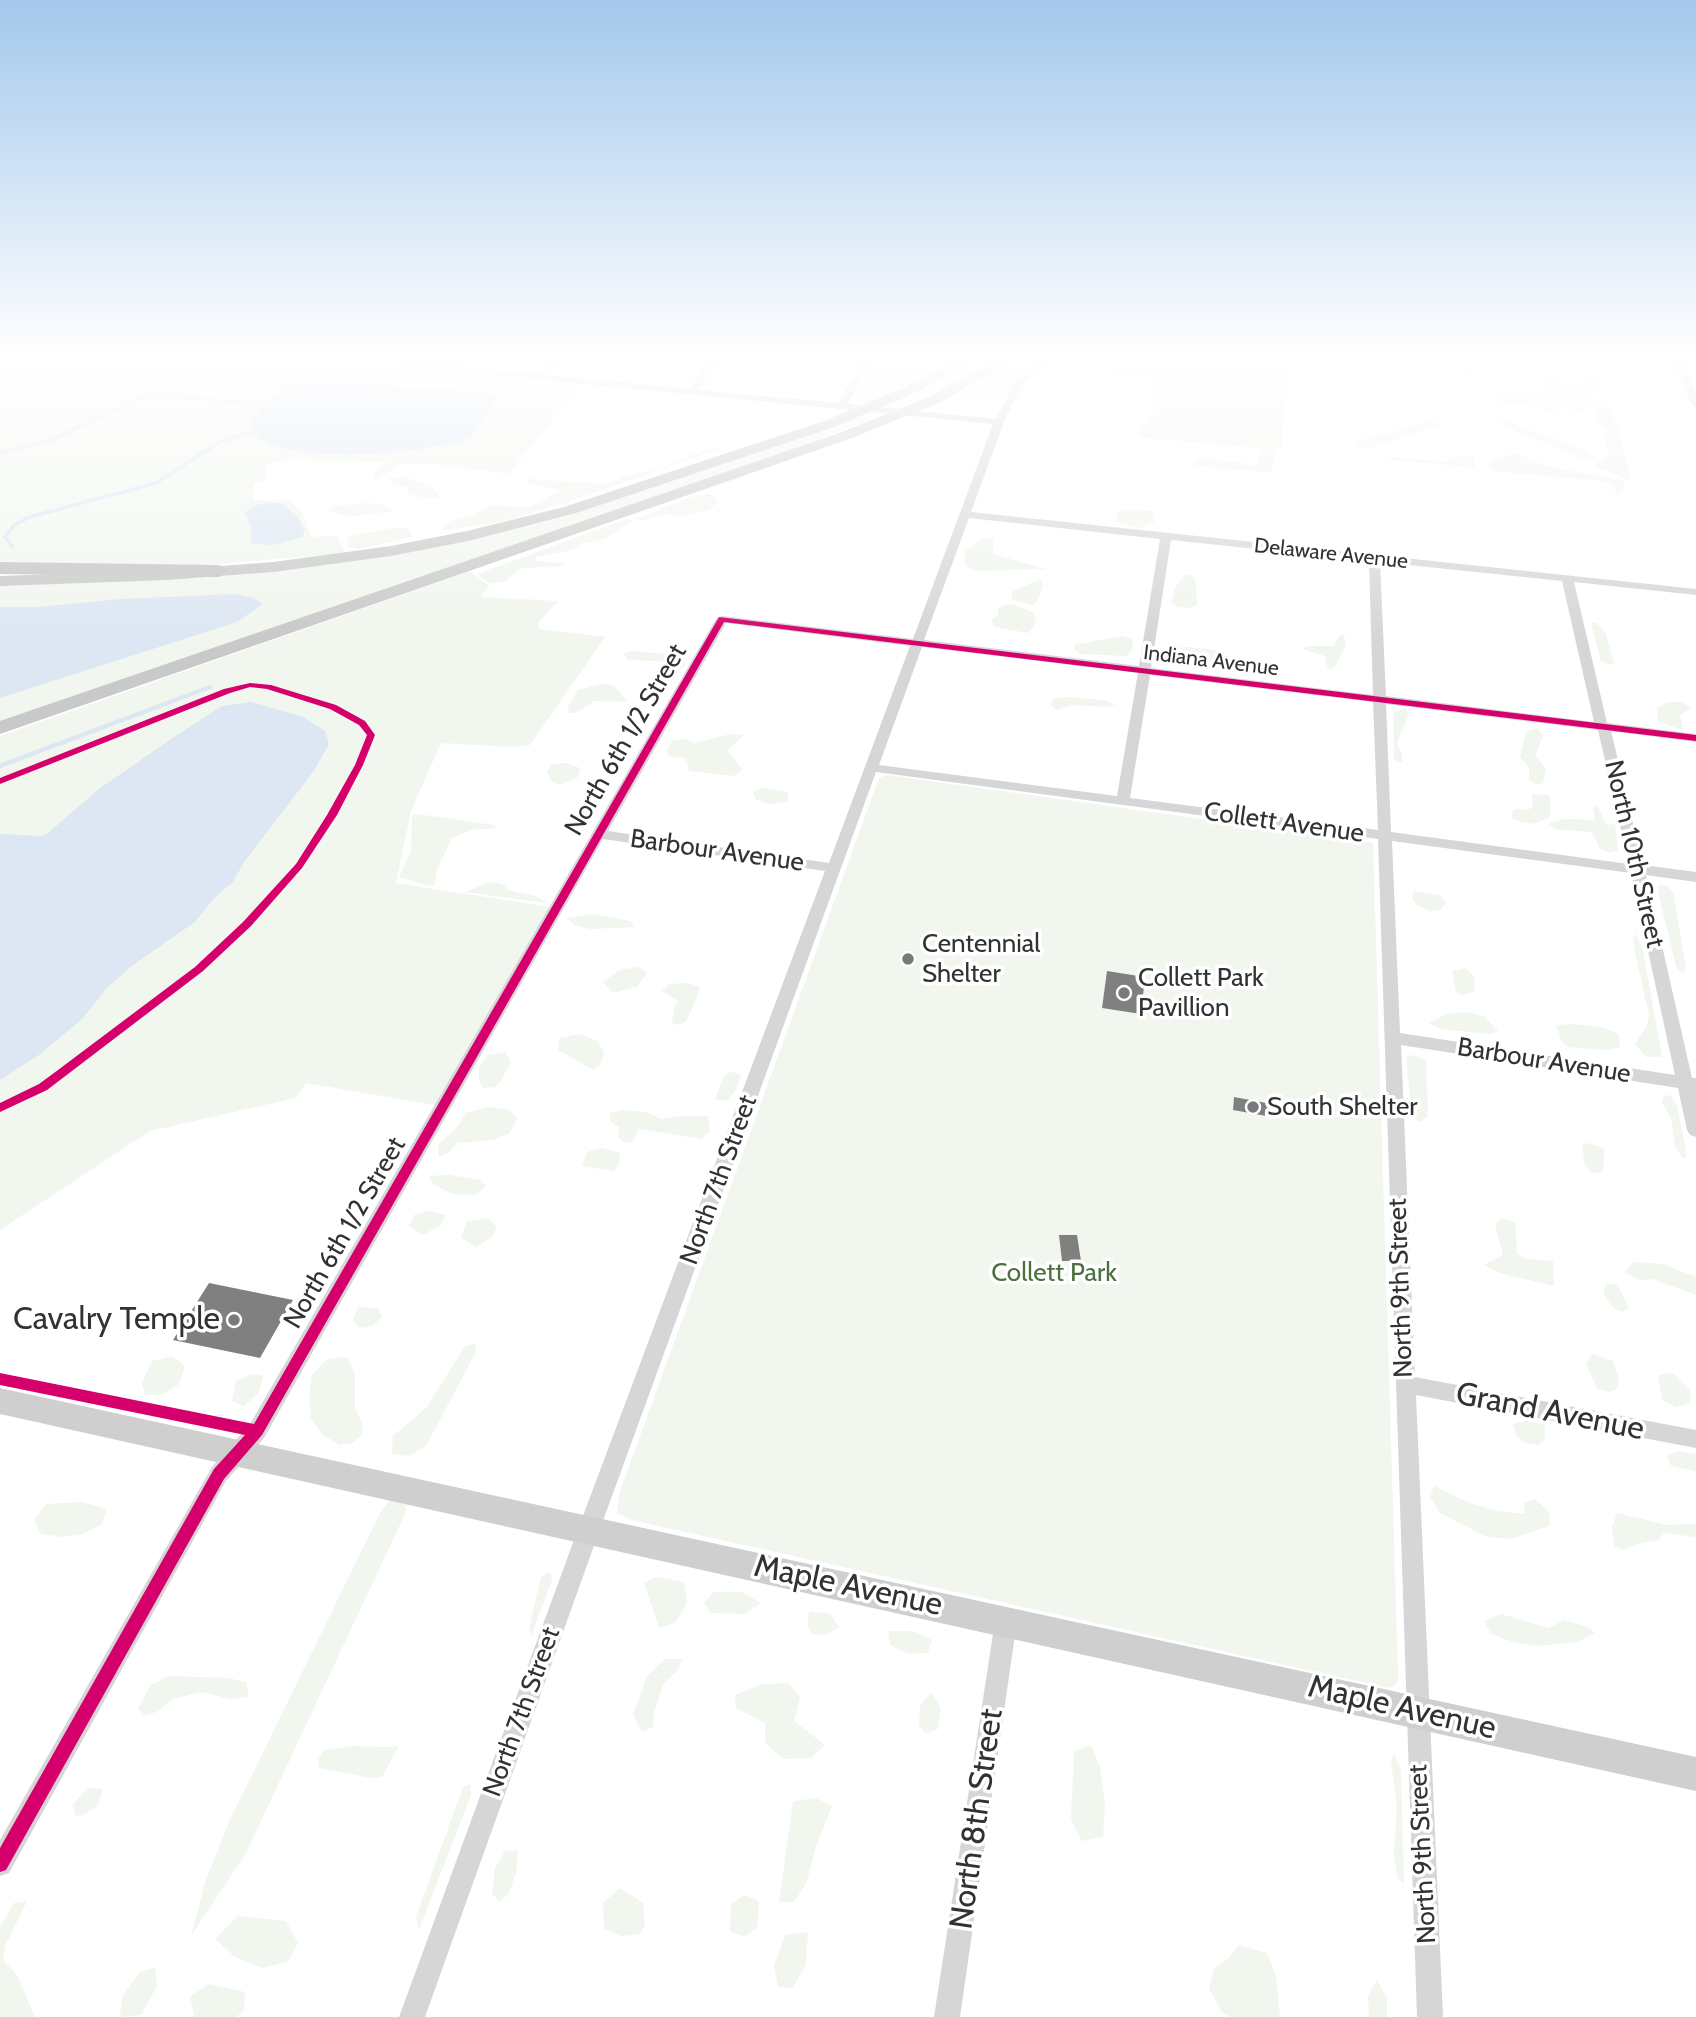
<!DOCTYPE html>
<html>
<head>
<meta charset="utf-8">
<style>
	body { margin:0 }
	canvas { display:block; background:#fff }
</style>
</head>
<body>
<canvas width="1696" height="2017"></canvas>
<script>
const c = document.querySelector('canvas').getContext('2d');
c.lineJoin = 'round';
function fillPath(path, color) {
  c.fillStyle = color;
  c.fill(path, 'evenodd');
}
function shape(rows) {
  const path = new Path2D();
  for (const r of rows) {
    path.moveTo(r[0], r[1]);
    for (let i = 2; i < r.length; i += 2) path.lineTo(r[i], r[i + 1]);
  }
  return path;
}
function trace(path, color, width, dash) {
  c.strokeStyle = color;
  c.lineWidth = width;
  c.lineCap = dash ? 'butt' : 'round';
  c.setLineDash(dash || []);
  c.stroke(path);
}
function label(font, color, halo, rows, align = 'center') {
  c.font = font + ' Cabin,sans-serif';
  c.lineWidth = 7;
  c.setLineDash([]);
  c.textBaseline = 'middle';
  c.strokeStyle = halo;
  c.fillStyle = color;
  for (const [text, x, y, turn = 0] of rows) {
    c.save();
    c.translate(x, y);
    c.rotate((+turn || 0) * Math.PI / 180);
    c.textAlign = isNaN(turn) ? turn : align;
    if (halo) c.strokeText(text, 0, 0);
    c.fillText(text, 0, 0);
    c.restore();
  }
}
const green = shape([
	[0,357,333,357,582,384,508,474,436,464,401,464,376,480,373,478,378,465,389,462,293,460,274,462,266,467,266,480,254,484,254,500,288,500,302,512,311,537,337,536,345,553,196,566,0,565],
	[931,357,964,357,870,402,860,402,854,397,871,361,906,364],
	[984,357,1004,357,952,386,912,403,898,405],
	[1022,357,1042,357,1019,376,1004,399,956,394],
	[1058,357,1300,357,1293,361,1286,387,1281,450,1273,450,1276,454,1270,473,1192,465,1196,460,1209,459,1258,465,1259,456,1269,449,1138,437,1139,428,1149,420,1154,405,1157,381,1153,378,1120,376,1108,372,1106,364,1102,363,1078,363],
	[1465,357,1503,357,1481,367,1475,375,1465,376,1456,366],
	[1588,373,1598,375,1599,387,1581,397,1608,403,1621,437,1631,482,1594,465,1609,454,1604,438,1605,429,1593,421,1598,415,1594,408,1587,407,1579,414,1572,413,1568,407,1558,407,1557,410,1565,414,1559,413,1529,407,1547,406,1547,403,1509,406,1498,402,1497,398,1500,394,1543,390,1545,379,1551,376,1556,376,1564,389,1583,387,1589,382],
	[865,416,869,417,866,421,732,472,0,723,0,584,225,574,437,547,584,510],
	[1497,418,1588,451,1593,457,1587,460,1550,445,1508,428],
	[1431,421,1440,424,1366,449,1356,446,1362,440],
	[722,448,565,503,499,522,442,531,443,526,451,521,471,516,490,506,530,507,562,490,528,483,526,479,610,484,625,476,659,469,706,449],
	[1517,453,1544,466,1619,479,1624,481,1623,488,1622,492,1616,493,1612,482,1493,471,1489,462,1496,458],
	[1466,455,1475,459,1475,467,1388,460,1395,457,1444,462],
	[402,476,431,486,439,497,428,499,408,494,407,487,391,484,391,480],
	[710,494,718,501,709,510,682,516,664,514,642,521,637,518,694,496],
	[369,503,383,505,394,511,346,517,328,510,335,506],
	[1122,510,1153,511,1154,522,1142,528,1118,523,1116,514],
	[627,519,633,521,604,539,581,544,572,550,536,557,536,561,563,563,564,566,522,568,505,581,490,584,477,574],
	[393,528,408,528,413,537,358,549,347,546,349,536],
	[984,537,993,539,993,554,1046,569,979,571,969,568,964,564,965,551],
	[470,571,489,586,481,597,558,601,538,623,539,629,605,637,530,745,513,747,441,743,411,811,396,883,550,907,435,1105,306,1083,296,1098,150,1131,0,1230,0,736],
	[1190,574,1196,580,1197,605,1190,608,1178,607,1171,603,1175,588,1184,576],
	[1041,579,1043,586,1038,600,1033,605,1015,601,1011,597,1013,591],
	[1013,604,1032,612,1036,618,1033,628,1028,633,994,627,991,621,998,615,998,609,1003,605],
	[1591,623,1596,623,1605,632,1614,663,1612,665,1601,661],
	[1339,635,1344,635,1346,646,1334,668,1328,670,1325,656,1302,649,1307,646,1334,646],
	[1122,636,1133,639,1132,649,1126,656,1081,654,1074,650,1075,645],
	[1187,647,1215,650,1232,663,1258,666,1259,672,1251,674,1162,661,1168,648],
	[630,651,679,655,686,665,676,671,671,665,659,661,628,660,624,654],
	[603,684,614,686,628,702,594,701,577,713,569,713,568,707,578,690],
	[1067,697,1103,700,1116,704,1108,707,1071,705,1057,710,1051,705,1053,699],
	[1667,702,1682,702,1691,708,1680,715,1683,730,1658,722,1657,708],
	[1405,708,1409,714,1397,742,1402,754,1402,761,1399,763,1394,759,1393,723,1394,713],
	[1538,728,1543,736,1535,756,1546,768,1543,783,1536,785,1529,780,1529,767,1520,757,1526,731],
	[731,734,744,735,727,750,743,770,734,776,689,771,686,758,669,756,667,750,672,741,684,739,694,743],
	[566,763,580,768,578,777,559,785,552,782,547,772,552,764],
	[887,775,1373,843,1398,1673,1398,1682,1394,1686,1389,1688,631,1520,617,1513,619,1494,879,778],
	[762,788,788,792,788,801,771,804,756,800,753,792],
	[1541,794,1550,796,1550,817,1534,824,1513,820,1511,813,1515,809,1528,810,1533,806,1532,795],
	[1597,806,1607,825,1615,824,1618,850,1611,853,1599,849,1595,837,1590,832,1555,829,1548,823,1564,819,1595,820,1593,808],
	[417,814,494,825,497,828,472,830,452,838,436,872,435,885,429,886,399,877,411,851,412,815],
	[490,882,503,884,508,890,536,896,546,903,465,892],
	[1666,885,1673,892,1686,968,1683,973,1677,970,1658,892,1658,886],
	[1413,891,1440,895,1446,903,1441,910,1430,911,1418,906,1412,899],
	[590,914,631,921,634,927,591,929,576,926,566,918],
	[1636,934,1643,950,1662,1057,1646,1057,1635,1044,1647,1026,1649,1015,1635,953,1633,937],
	[639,967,647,973,637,987,613,993,603,982,619,970],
	[1466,968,1475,978,1475,991,1463,995,1456,992,1452,971],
	[687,983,700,987,697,997,686,1022,679,1025,672,1023,675,1005,679,1002,662,991,669,984],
	[1466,1012,1484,1016,1498,1031,1491,1034,1440,1029,1429,1023,1447,1014],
	[1572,1024,1601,1027,1619,1034,1620,1047,1605,1050,1568,1047,1562,1042,1556,1025],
	[580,1034,598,1041,604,1053,600,1065,593,1070,558,1050,559,1038],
	[505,1052,511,1061,501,1081,495,1087,483,1088,479,1081,479,1067,487,1055],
	[1413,1055,1426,1060,1428,1116,1420,1122,1412,1117,1406,1057],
	[733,1071,741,1076,735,1091,727,1101,715,1099,724,1076],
	[1664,1095,1671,1096,1677,1106,1687,1155,1683,1159,1675,1146,1671,1118,1662,1103],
	[488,1107,510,1110,517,1118,510,1133,493,1140,457,1143,448,1153,439,1157,438,1145,458,1126,466,1113],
	[623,1110,647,1112,661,1119,681,1116,708,1116,710,1131,701,1139,639,1129,632,1143,623,1142,618,1136,619,1127,610,1122,610,1113],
	[1586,1143,1604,1148,1603,1172,1592,1173,1585,1166,1582,1145],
	[602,1148,620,1153,619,1165,613,1171,582,1166,587,1152],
	[449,1175,480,1180,486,1186,475,1195,452,1194,433,1184,429,1176],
	[429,1211,446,1215,439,1227,422,1235,409,1226,414,1215],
	[488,1218,497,1227,492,1237,476,1247,461,1238,467,1221],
	[1501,1218,1515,1222,1517,1253,1525,1259,1553,1261,1554,1286,1499,1273,1484,1265,1503,1255,1495,1225],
	[1633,1262,1663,1264,1696,1277,1696,1295,1652,1279,1639,1280,1625,1272],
	[1606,1283,1618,1285,1629,1308,1622,1312,1613,1308,1603,1294],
	[358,1307,378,1308,382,1316,373,1326,359,1328,353,1320],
	[475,1344,476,1352,426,1446,409,1456,392,1454,393,1436,427,1407,465,1346],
	[1592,1354,1613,1361,1619,1379,1616,1390,1609,1392,1597,1389,1586,1364],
	[172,1356,185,1366,179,1384,162,1395,145,1395,142,1383,152,1361],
	[348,1357,355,1375,355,1409,363,1424,362,1435,352,1443,339,1445,322,1434,311,1419,309,1397,312,1375,327,1359],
	[1673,1373,1691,1391,1690,1403,1676,1407,1662,1400,1658,1375],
	[252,1374,263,1376,259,1393,244,1406,232,1401,236,1381],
	[1527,1421,1545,1425,1545,1439,1538,1445,1524,1443,1516,1435,1513,1424],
	[1680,1451,1696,1454,1696,1471,1671,1466,1667,1455],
	[1434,1486,1472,1504,1499,1511,1525,1514,1524,1502,1535,1499,1550,1513,1549,1526,1511,1539,1487,1537,1440,1513,1430,1497],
	[391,1499,407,1502,405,1514,245,1855,191,1936,206,1880,229,1822,381,1511],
	[82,1502,107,1509,102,1524,83,1534,63,1537,41,1534,34,1520,46,1504],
	[1617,1513,1667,1525,1696,1524,1696,1537,1664,1533,1658,1540,1637,1544,1624,1550,1614,1546,1612,1527],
	[547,1573,551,1573,552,1580,531,1636,529,1629,541,1577],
	[656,1577,684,1582,687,1603,675,1623,659,1628,644,1583],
	[713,1592,742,1592,761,1603,745,1614,711,1613,704,1603],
	[809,1612,830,1613,839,1627,826,1635,812,1634,807,1625],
	[1501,1614,1549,1628,1564,1620,1588,1627,1595,1633,1577,1642,1538,1646,1516,1643,1491,1634,1484,1621],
	[888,1631,913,1631,932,1640,928,1653,908,1654,890,1645],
	[665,1659,683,1659,676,1672,664,1683,654,1712,653,1727,642,1732,633,1715,647,1676],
	[168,1676,228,1678,246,1682,249,1697,230,1699,202,1692,173,1699,157,1712,144,1715,138,1708,151,1685],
	[789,1683,800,1697,794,1721,825,1745,811,1758,783,1759,765,1743,765,1723,736,1708,735,1695,762,1684],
	[931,1693,941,1708,937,1730,925,1733,919,1725,920,1705],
	[1091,1745,1100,1767,1105,1802,1103,1837,1082,1841,1071,1819,1074,1751],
	[353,1746,386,1747,399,1746,382,1777,371,1778,319,1768,318,1760,324,1750],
	[1394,1753,1401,1770,1404,1884,1397,1878,1394,1854,1397,1806,1391,1760],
	[470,1784,471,1795,419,1930,416,1917,463,1787],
	[88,1788,103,1789,98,1805,84,1815,75,1816,73,1804],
	[816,1798,832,1806,816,1847,806,1884,794,1902,779,1902,793,1801],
	[518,1850,516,1873,509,1893,499,1902,492,1893,495,1868,505,1851],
	[620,1888,643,1903,645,1925,640,1934,621,1936,604,1929,603,1903],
	[745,1895,759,1901,757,1928,745,1937,730,1931,731,1904],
	[27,1901,5,1946,3,1960,17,1975,35,2017,0,2017,0,1927,14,1903],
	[238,1916,286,1921,298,1943,288,1962,262,1968,235,1957,215,1939],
	[808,1932,806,1964,793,1988,778,1987,774,1966,785,1935],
	[1239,1945,1267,1953,1276,1976,1280,2017,1230,2017,1221,2011,1209,1988,1214,1968,1229,1958],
	[155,1968,157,1986,141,2015,120,2017,122,1997,140,1972],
	[1377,1980,1387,1998,1387,2017,1369,2017,1368,1996],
	[209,1984,245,1992,244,2011,236,2017,194,2017,190,1996]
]);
const water = shape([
	[311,376,402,387,478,391,490,393,496,398,472,435,461,441,416,450,351,455,304,452,272,446,258,438,251,421,255,415,282,387],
	[269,503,282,503,296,515,305,530,302,537,272,545,251,543,251,527,245,513,252,506],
	[235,594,254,598,263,604,237,622,0,698,0,607,39,607,120,599],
	[251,702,301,716,325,731,329,744,313,772,244,862,233,882,215,897,195,922,130,967,106,989,82,1019,39,1055,0,1080,0,834,41,836,48,833,99,789,177,735,222,706]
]);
const streamFar1 = shape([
	[0,453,54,439,139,398,159,395,272,405],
	[12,546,5,537,14,525,30,517,156,483,218,443,261,429]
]);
const stream = shape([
	[0,766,210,687]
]);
const building = shape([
	[1107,971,1145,977,1141,1014,1102,1008],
	[1234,1097,1272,1104,1272,1117,1233,1110],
	[1059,1235,1077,1235,1081,1261,1062,1261],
	[209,1283,293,1300,260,1358,173,1340]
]);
const street = shape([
	[400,357,408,357,410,360,420,362,539,374,555,357,564,357,548,375,689,389,712,357,721,357,698,390,839,403,865,357,873,357,848,404,996,419,1015,382,1043,357,1052,357,1022,385,1004,422,971,512,1696,589,1696,595,1574,582,1607,723,1696,734,1696,742,1611,731,1643,865,1696,872,1696,882,1646,875,1692,1078,1696,1078,1696,1137,1690,1135,1687,1130,1678,1088,1401,1045,1415,1377,1696,1430,1696,1448,1416,1395,1443,2017,1417,2017,1378,839,876,772,600,1529,425,2017,399,2017,578,1529,825,871,603,839,264,1438,226,1481,9,1873,0,1876,0,1840,212,1467,250,1424,716,619,722,616,913,639,993,424,420,368,404,364,400,357],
	[969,518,1160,539,1139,666,924,640,969,518],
	[1171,540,1369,561,1373,695,1151,668,1171,540],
	[1380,562,1562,581,1594,722,1386,696,1380,562],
	[726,623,910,646,829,863,608,831,726,623],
	[922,647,1138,673,1117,796,879,765,922,647],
	[1150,675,1373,702,1378,830,1130,798,1150,675],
	[1386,704,1598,730,1629,864,1391,832,1386,704],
	[1392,841,1631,873,1675,1075,1400,1033,1392,841],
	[1672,357,1680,357,1696,393,1696,407,1691,404,1672,357],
	[1006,1610,1014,1613,1017,1621,960,2017,934,2017,995,1621,998,1613,1006,1610]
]);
const secondary = shape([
	[0,1388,1696,1757,1696,1791,0,1414,0,1388]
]);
const primary = shape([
	[963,357,981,357,913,394,834,427,576,513,468,541,391,556,273,572,167,580,0,586,0,576,167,570,273,562,391,546,467,531,564,507,824,421,903,388,963,357],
	[1002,357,1019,357,941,402,852,438,0,734,0,721,842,432,931,396,1002,357]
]);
const highway = shape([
	[0,562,219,565,229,571,219,577,0,574,0,562]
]);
const cycleway = shape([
	[719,617,1696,735,1696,741,724,622,262,1435,224,1479,6,1870,0,1872,0,1848,214,1469,245,1435,0,1385,0,1373,254,1424,719,617],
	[250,683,271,685,336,705,365,721,375,735,363,765,337,815,302,868,251,926,203,971,47,1090,0,1112,0,1103,39,1084,58,1070,195,967,243,922,296,864,327,815,355,765,367,735,359,725,330,709,267,689,250,687,230,693,0,784,0,778,224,689,250,683]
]);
const markers = [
	[908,959,7,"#7a7a7a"],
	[1124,993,7,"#7a7a7a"],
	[1253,1107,7,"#7a7a7a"],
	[234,1320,7,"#7a7a7a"]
];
const farStreetnames = [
	["Delaware Avenue",1331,554,6],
	["Indiana Avenue",1211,661,7]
];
const streetNames = [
	["North 6th 1/2 Street",626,740,-60],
	["Collett Avenue",1284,823,8],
	["Barbour Avenue",717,851,8],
	["North 10th Street",1634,854,77],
	["Barbour Avenue",1544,1061,9],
	["North 7th Street",719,1180,-70],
	["North 6th 1/2 Street",345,1233,-60],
	["North 9th Street",1401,1288,-92],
	["North 7th Street",522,1712,-70],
	["North 9th Street",1423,1854,-93]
];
const poiNames = [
	["Centennial",922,944],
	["Shelter",922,974],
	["Collett Park",1138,978],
	["Pavillion",1138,1008],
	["South Shelter",1267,1107]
];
const parkNames = [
	["Collett Park",1054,1273]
];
const nearPoinames = [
	["Cavalry Temple",220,1320]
];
const nearStreetnames = [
	["Grand Avenue",1550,1412,11],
	["Maple Avenue",848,1586,12],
	["Maple Avenue",1402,1708,13],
	["North 8th Street",977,1819,-82]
];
fillPath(green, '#f1f6ee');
fillPath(water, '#dde6f3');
trace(streamFar1, '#dde6f3', 3.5);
trace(stream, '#dde6f3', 4.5);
fillPath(building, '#808080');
fillPath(street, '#d6d6d6');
fillPath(secondary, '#cfcfcf');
fillPath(primary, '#c9c9c9');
fillPath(highway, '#c4c4c4');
fillPath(cycleway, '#d6006c');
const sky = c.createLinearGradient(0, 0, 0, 639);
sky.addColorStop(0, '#a3c8ec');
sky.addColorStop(0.56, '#fff');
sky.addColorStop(1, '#ffffff00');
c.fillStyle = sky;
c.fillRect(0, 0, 1696, 639);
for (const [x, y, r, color] of markers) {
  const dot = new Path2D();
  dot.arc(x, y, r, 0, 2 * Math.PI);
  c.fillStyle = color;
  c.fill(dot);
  trace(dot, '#fff', 2.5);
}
label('21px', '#323232', '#fff', farStreetnames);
label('26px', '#323232', '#fff', streetNames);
label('26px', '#323232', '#fff', poiNames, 'left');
label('26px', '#4c703e', '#fff', parkNames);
label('32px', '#323232', '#fff', nearPoinames, 'right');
label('32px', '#323232', '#fff', nearStreetnames);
</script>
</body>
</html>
